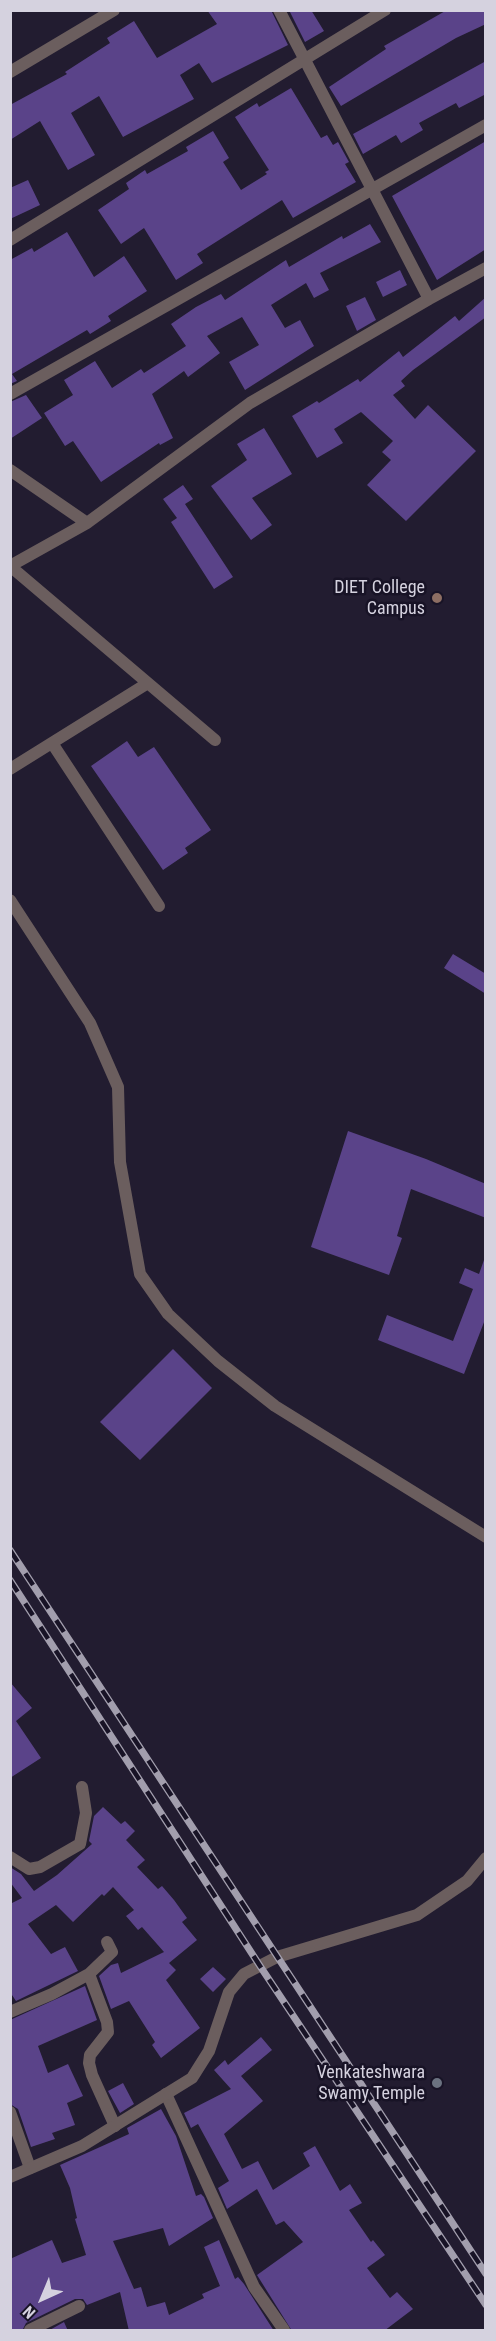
<!DOCTYPE html>
<html>
<head>
<meta charset="utf-8">
<style>
	body { margin:0 }
	#map { position:relative; width:496px; height:2341px; overflow:hidden; background:#221c30; font-family:"Roboto Condensed",sans-serif }
	canvas { display:block }
	.frame { position:absolute; inset:0; border:12px solid #d5d2df; pointer-events:none }
	.north { position:absolute; left:12px; top:2269px; width:60px; height:60px; -webkit-text-stroke:4px #181326; paint-order:stroke; rotate:224deg; font-size:16px; font-weight:700; line-height:24px; text-align:center; color:#d5d2df }
	.north::after { content:''; display:block; margin:auto; width:21px; height:27px; background:#d5d2df; clip-path:polygon(50% 0,100% 100%,50% 72%,0 100%) }
</style>
</head>
<body>
<div id="map">
<canvas width="496" height="2341"></canvas>
<div class="frame"></div>
<div class="north">N</div>
</div>
<script>
const c = document.querySelector('canvas').getContext('2d');
c.lineJoin = 'round';
function fillPath(path, color) {
  c.fillStyle = color;
  c.fill(path, 'evenodd');
}
function shape(rows) {
  const path = new Path2D();
  for (const r of rows) {
    path.moveTo(r[0], r[1]);
    for (let i = 2; i < r.length; i += 2) path.lineTo(r[i], r[i + 1]);
  }
  return path;
}
function trace(path, color, width, dash) {
  c.strokeStyle = color;
  c.lineWidth = width;
  c.lineCap = dash ? 'butt' : 'round';
  c.setLineDash(dash || []);
  c.stroke(path);
}
function label(font, color, halo, rows, align = 'center') {
  c.font = font + ' "Roboto Condensed",sans-serif';
  c.lineWidth = 5;
  c.setLineDash([]);
  c.textBaseline = 'middle';
  c.strokeStyle = halo;
  c.fillStyle = color;
  for (const [text, x, y, turn = 0] of rows) {
    c.save();
    c.translate(x, y);
    c.rotate((+turn || 0) * Math.PI / 180);
    c.textAlign = isNaN(turn) ? turn : align;
    if (halo) c.strokeText(text, 0, 0);
    c.fillText(text, 0, 0);
    c.restore();
  }
}
const building = shape([
	[207,10,271,10,288,45,212,83,199,63,180,75,194,99,123,137,99,96,71,113,95,155,68,170,40,121,10,140,10,105,67,74,65,72,110,43,107,38,134,21,157,58,217,24],
	[289,10,311,10,324,31,305,42],
	[447,10,486,10,486,24,456,38,341,106,329,87,386,49,384,46],
	[486,61,486,94,459,108,456,103,419,123,423,130,401,143,396,135,363,154,353,134],
	[291,88,321,138,327,135,333,145,338,142,349,162,345,164,356,182,293,218,282,200,197,254,203,263,176,280,144,228,121,244,98,210,129,189,126,183,145,170,147,174,188,151,186,147,213,131,229,158,223,162,241,190,267,174,265,172,269,170,235,117,257,103,259,107],
	[486,141,486,249,437,280,392,196],
	[28,180,40,205,10,219,10,188],
	[370,224,381,242,320,273,329,290,314,298,306,283,271,305,285,328,300,320,314,346,245,390,229,362,259,345,242,317,207,336,220,353,188,377,184,371,152,394,173,438,160,445,159,443,101,482,73,441,65,446,44,413,73,395,64,380,95,361,112,388,141,369,144,373,186,346,171,324,196,307,221,294,225,300,286,260,289,267,342,236,343,239],
	[67,232,94,277,124,256,147,291,108,316,111,321,90,334,87,330,12,374,17,381,10,384,10,260,32,248,34,252],
	[400,270,407,285,383,297,376,282],
	[365,297,376,320,357,331,346,306],
	[486,297,486,317,413,370,401,381,405,386,393,395,415,419,428,405,476,451,406,521,367,485,391,460,382,452,393,441,361,412,334,429,343,443,317,458,292,416,317,401,319,403,358,379,360,382,399,351,403,357,455,316,459,321],
	[26,395,42,418,10,439,10,402],
	[264,428,292,474,252,498,272,525,251,540,211,486,247,460,237,444],
	[183,485,193,499,185,504,233,577,214,589,171,522,177,518,163,499],
	[127,741,138,757,154,747,211,830,185,848,188,853,163,870,91,766],
	[453,954,486,974,486,994,444,968],
	[348,1131,426,1159,486,1184,486,1218,411,1189,397,1236,402,1238,389,1275,311,1247],
	[484,1260,486,1317,464,1374,378,1340,387,1315,453,1341,473,1289,459,1283,465,1268,479,1274],
	[173,1349,212,1388,140,1460,100,1422],
	[10,1682,32,1708,16,1721,41,1758,10,1778],
	[103,1807,121,1824,125,1821,135,1831,126,1840,145,1860,137,1867,158,1889,162,1886,174,1900,187,1918,182,1922,197,1940,169,1963,176,1970,166,1980,200,2028,161,2058,152,2045,155,2042,129,2001,111,2009,99,1976,111,1965,118,1963,121,1973,164,1952,142,1927,138,1930,126,1916,134,1910,113,1887,104,1896,102,1894,73,1922,56,1905,28,1924,51,1954,65,1947,78,1971,16,2001,10,1992,10,1904,22,1898,10,1882,10,1867,21,1874,34,1891,57,1875,92,1844,89,1841,94,1816],
	[213,1967,226,1979,213,1992,200,1979],
	[85,1986,97,2020,38,2046,48,2073,68,2064,83,2096,67,2103,75,2125,52,2133,55,2139,31,2147,18,2109,10,2104,10,2020],
	[261,2037,272,2050,241,2076,263,2101,224,2134,242,2169,258,2161,273,2190,310,2166,303,2153,315,2146,340,2191,350,2184,362,2203,349,2210,371,2242,373,2240,385,2255,367,2268,390,2298,397,2292,413,2309,384,2331,292,2331,257,2275,303,2242,284,2221,276,2225,257,2189,227,2209,218,2188,229,2181,198,2124,191,2128,184,2113,231,2089,214,2070,225,2060,228,2065],
	[123,2083,134,2104,120,2113,108,2091],
	[161,2109,176,2136,196,2196,201,2194,204,2197,213,2218,169,2246,163,2228,113,2241,134,2289,141,2287,147,2307,165,2302,169,2315,204,2298,202,2294,220,2286,204,2247,219,2240,235,2279,238,2277,244,2284,274,2331,129,2331,120,2292,87,2305,83,2299,75,2299,26,2323,22,2331,10,2331,10,2259,52,2240,62,2263,86,2255,75,2219,77,2218,70,2188,60,2165,129,2134,127,2128],
	[64,2322,68,2331,48,2331]
]);
const minor = shape([
	[10,72,114,10],
	[10,240,385,10],
	[429,299,486,268],
	[10,394,486,125],
	[10,470,87,523,250,403,429,299,279,10],
	[10,566,215,740],
	[10,566,87,523],
	[52,743,159,906],
	[10,769,148,683],
	[10,900,90,1023,118,1087,120,1162,140,1274,168,1314,218,1361,275,1406,486,1537],
	[10,1857,29,1869,40,1867,80,1844,86,1813,82,1787],
	[107,1942,112,1952,89,1974,107,2022,108,2032,90,2055,89,2063,92,2075,115,2126],
	[10,2012,52,1994,89,1974],
	[166,2094,254,2287,284,2330],
	[10,2112,30,2168],
	[30,2330,79,2306]
]);
const tertiary = shape([
	[10,2177,82,2146,192,2078,209,2051,229,1992,244,1974,277,1957,417,1915,467,1881,486,1858]
]);
const rail = shape([
	[10,1550,486,2274],
	[10,1580,260,1966,486,2305]
]);
const markers = [
	[437,598,6,"#8d6e63"],
	[437,2083,6,"#6b7280"]
];
const poiNames = [
	["DIET College",425,588],
	["Campus",425,609],
	["Venkateshwara",425,2073],
	["Swamy Temple",425,2094]
];
fillPath(building, '#5a4389');
trace(minor, '#6b5e5e', 12);
trace(tertiary, '#6b5e5e', 12);
trace(rail, '#a29ead', 7);
trace(rail, '#181326', 4.5, [14]);
for (const [x, y, r, color] of markers) {
  const dot = new Path2D();
  dot.arc(x, y, r, 0, 2 * Math.PI);
  c.fillStyle = color;
  c.fill(dot);
  trace(dot, '#181326', 2);
}
label('18px', '#d5d2df', '#181326', poiNames, 'right');
</script>
</body>
</html>
